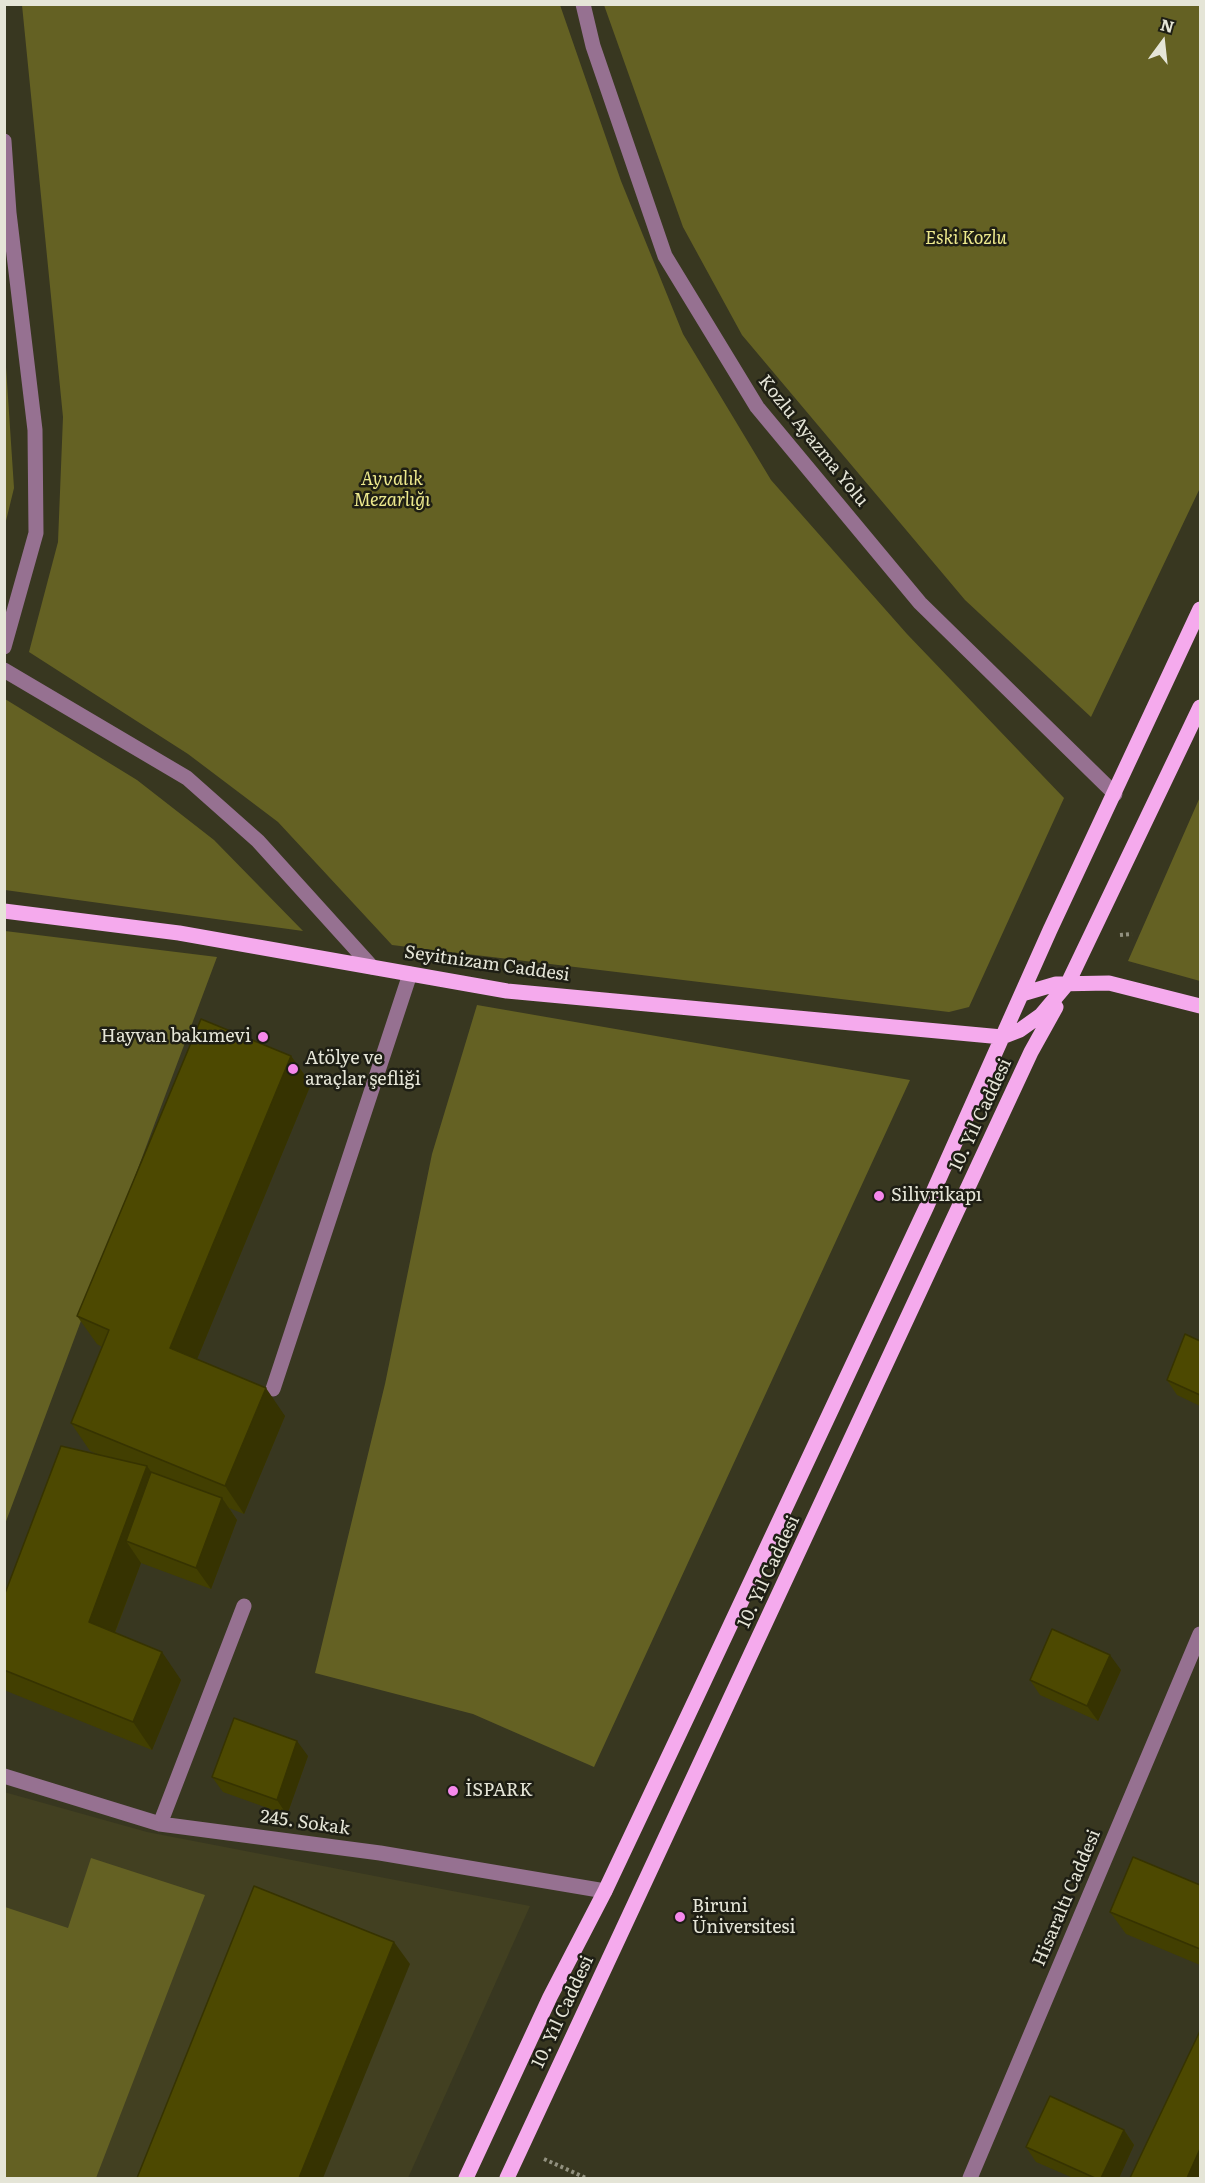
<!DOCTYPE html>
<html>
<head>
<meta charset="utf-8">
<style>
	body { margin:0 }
	#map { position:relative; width:1205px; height:2183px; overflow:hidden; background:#383720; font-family:Literata,serif }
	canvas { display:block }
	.frame { position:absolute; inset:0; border:6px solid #e5e5d7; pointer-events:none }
	.north { position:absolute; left:1133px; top:12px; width:60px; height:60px; -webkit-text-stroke:4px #1e1e14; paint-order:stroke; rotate:15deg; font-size:16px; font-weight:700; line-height:24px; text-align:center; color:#e5e5d7 }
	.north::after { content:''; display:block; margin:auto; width:21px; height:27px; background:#e5e5d7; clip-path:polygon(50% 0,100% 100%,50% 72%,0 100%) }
</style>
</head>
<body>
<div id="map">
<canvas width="1205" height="2183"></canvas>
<div class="frame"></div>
<div class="north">N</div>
</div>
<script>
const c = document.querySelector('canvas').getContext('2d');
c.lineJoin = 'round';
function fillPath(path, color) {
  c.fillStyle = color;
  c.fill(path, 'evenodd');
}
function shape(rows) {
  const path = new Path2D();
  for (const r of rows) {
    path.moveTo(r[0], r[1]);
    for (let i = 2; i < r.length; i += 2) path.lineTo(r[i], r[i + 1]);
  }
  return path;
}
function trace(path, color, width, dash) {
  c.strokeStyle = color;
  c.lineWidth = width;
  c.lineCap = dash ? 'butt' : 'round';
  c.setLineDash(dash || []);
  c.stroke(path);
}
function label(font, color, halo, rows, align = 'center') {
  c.font = font + ' Literata,serif';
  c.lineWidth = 5;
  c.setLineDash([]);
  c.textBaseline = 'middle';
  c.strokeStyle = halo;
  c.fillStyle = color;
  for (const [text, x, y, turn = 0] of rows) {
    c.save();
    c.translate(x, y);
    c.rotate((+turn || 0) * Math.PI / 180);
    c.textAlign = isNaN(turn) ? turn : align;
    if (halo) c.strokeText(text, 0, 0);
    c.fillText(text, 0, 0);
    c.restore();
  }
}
const built = shape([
	[4,1792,147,1832,530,1906,408,2178,5,2178]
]);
const green = shape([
	[22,5,560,5,621,181,683,334,771,480,907,634,1064,798,969,1007,949,1012,392,945,278,822,188,754,29,652,58,542,63,417],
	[604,5,1200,5,1200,488,1091,717,965,600,742,335,683,227],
	[5,352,14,488,5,525,4,525],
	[5,699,137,780,214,840,303,931,5,890],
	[1200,797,1200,981,1128,961],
	[5,931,217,957,5,1524],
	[477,1005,910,1080,594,1767,473,1714,315,1673,385,1384,432,1154],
	[91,1858,205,1895,96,2178,5,2178,5,1907,68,1928]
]);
const path = shape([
	[1120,935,1132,934],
	[544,2159,586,2178]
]);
const minor = shape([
	[583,4,593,46,665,256,757,407,920,603,1115,794],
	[4,141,9,213,35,430,36,533,4,647],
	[4,670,187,778,258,841,372,967],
	[273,1389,410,974],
	[4,1776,160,1824,380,1853,605,1891],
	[160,1824,244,1606],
	[970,2178,1200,1634]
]);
const major = shape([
	[4,911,179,933,507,991,1002,1037,1020,1030,1041,1015,1068,983,1200,707],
	[1022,994,1056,984,1109,983,1200,1006],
	[466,2178,550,1997,605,1891,699,1692,926,1208,1050,930,1200,609],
	[507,2178,1031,1052,1056,1007]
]);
const wall = shape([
	[291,1056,311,1084,197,1359,285,1416,244,1514,229,1508,237,1520,211,1589,141,1563,115,1633,181,1680,152,1750,4,1690,4,1596,102,1456,90,1451,71,1423,102,1347,97,1344,77,1316],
	[1200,1341,1200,1406,1177,1395,1167,1380],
	[1121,1670,1098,1721,1040,1695,1030,1680],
	[308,1756,287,1815,223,1792,212,1777],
	[1200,1885,1200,1965,1126,1934,1110,1912],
	[1124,2130,1134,2145,1119,2178,1073,2178,1036,2162,1026,2147]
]);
const shadedWall = shape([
	[291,1056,311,1084,190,1376,170,1348],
	[266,1388,285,1416,244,1514,225,1486],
	[147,1466,167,1494,126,1541,141,1563,108,1650,89,1622],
	[222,1498,237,1520,211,1589,196,1568],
	[162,1652,181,1680,152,1750,133,1722],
	[1110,1655,1121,1670,1098,1721,1087,1706],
	[297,1741,308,1756,287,1815,277,1800],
	[394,1942,410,1964,323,2178,299,2178],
	[1124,2130,1134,2145,1119,2178,1101,2178],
	[1200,2149,1200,2178,1187,2178]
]);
const building = shape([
	[201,1019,291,1056,170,1348,266,1388,225,1486,71,1423,109,1330,77,1316,201,1019],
	[1185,1334,1200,1341,1200,1395,1167,1380,1185,1334],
	[61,1446,147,1466,89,1622,162,1652,133,1722,4,1670,4,1596,61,1446],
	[151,1472,222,1498,196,1568,126,1541,151,1472],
	[1052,1629,1110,1655,1087,1706,1030,1680,1052,1629],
	[234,1718,297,1741,277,1800,212,1777,234,1718],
	[1133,1857,1200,1885,1200,1949,1110,1912,1133,1857],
	[254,1886,394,1942,299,2178,137,2178,254,1886],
	[1200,2031,1200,2149,1187,2178,1130,2178,1200,2031],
	[1050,2096,1124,2130,1101,2178,1095,2178,1026,2147,1050,2096]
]);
const markers = [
	[263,1037,6,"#f688ec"],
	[293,1069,6,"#f688ec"],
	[879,1196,6,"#f688ec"],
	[453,1791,6,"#f688ec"],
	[680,1917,6,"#f688ec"]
];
const parkNames = [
	["Eski Kozlu",966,239],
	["Ayvalık",392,480],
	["Mezarlığı",392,501]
];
const streetNames = [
	["Kozlu Ayazma Yolu",813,441,51],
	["Seyitnizam Caddesi",487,964,8],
	["10. Yıl Caddesi",981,1115,-65],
	["10. Yıl Caddesi",769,1572,-65],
	["245. Sokak",305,1823,8],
	["Hisaraltı Caddesi",1067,1898,-67],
	["10. Yıl Caddesi",563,2012,-65]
];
const poiNames = [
	["Hayvan bakımevi",251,1037,"right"],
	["Atölye ve",305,1059],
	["araçlar şefliği",305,1080],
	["Silivrikapı",891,1196],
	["İSPARK",465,1791],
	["Biruni",692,1907],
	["Üniversitesi",692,1928]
];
fillPath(built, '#424021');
fillPath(green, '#646123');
trace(path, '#92917f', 4, [3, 3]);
trace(minor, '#967191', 15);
trace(major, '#f5aaed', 15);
fillPath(wall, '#423f01');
fillPath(shadedWall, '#363301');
fillPath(building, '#4d4901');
trace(building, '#363301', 1.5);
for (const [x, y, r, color] of markers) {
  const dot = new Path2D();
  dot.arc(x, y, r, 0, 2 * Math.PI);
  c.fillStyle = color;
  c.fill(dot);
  trace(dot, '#1e1e14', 2);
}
label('italic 18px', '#ede98d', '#1e1e14', parkNames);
label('18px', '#e5e5d7', '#1e1e14', streetNames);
label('18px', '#e5e5d7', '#1e1e14', poiNames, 'left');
</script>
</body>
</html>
